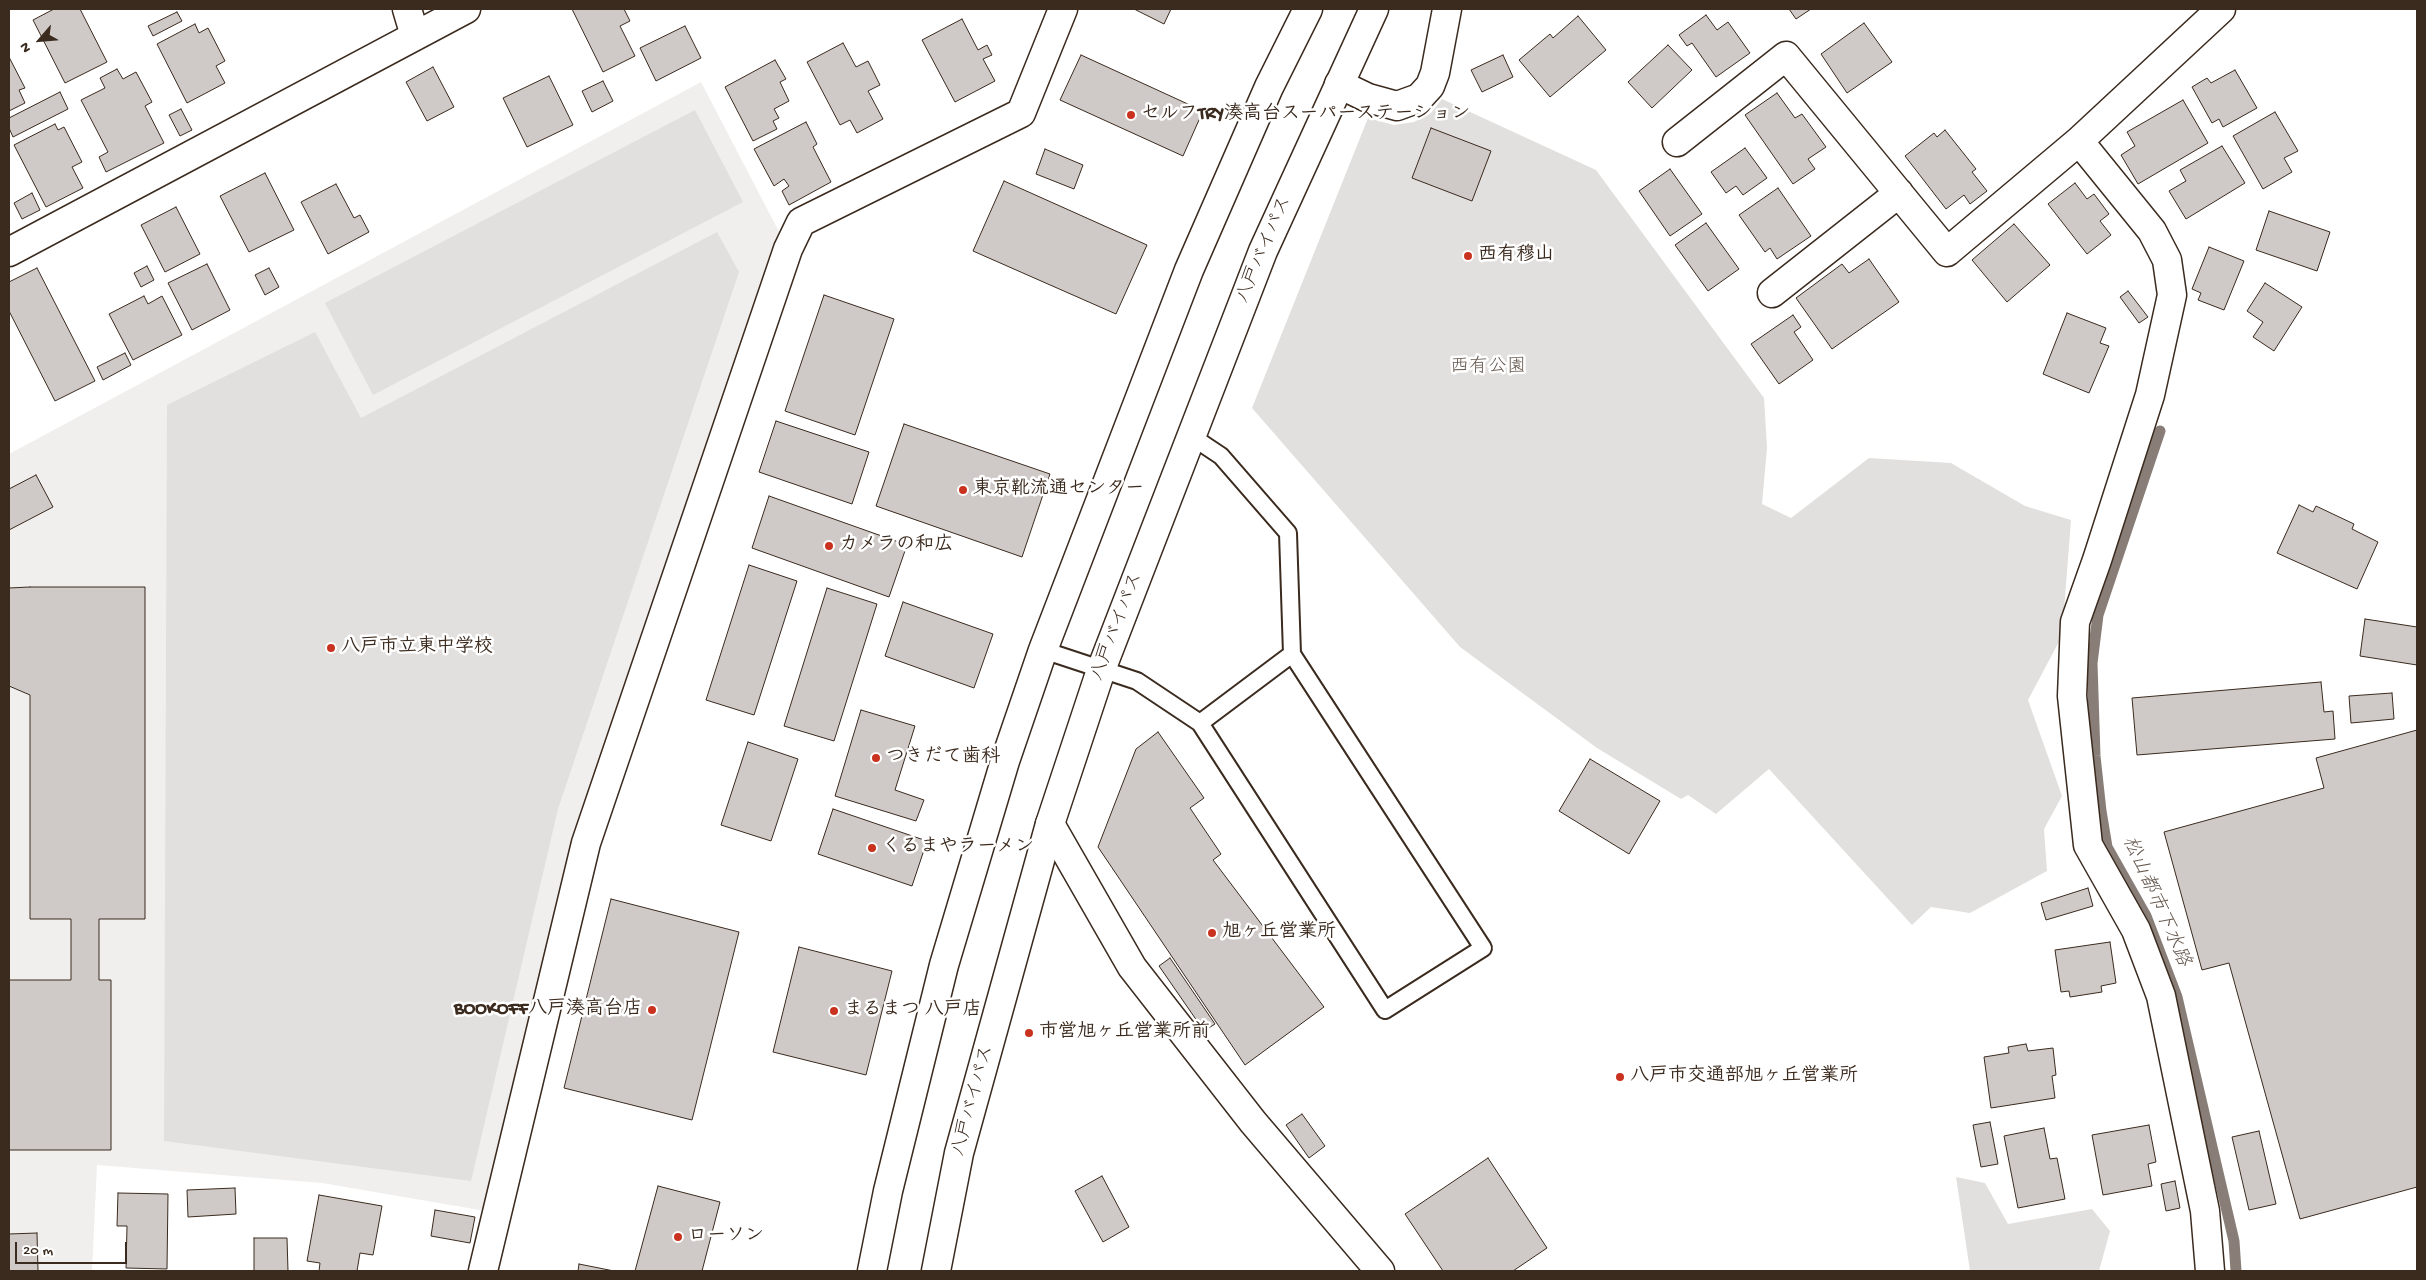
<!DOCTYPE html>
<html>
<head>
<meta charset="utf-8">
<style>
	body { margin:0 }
	#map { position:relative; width:2426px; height:1280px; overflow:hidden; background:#fff; font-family:"Gochi Hand",sans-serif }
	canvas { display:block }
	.frame { position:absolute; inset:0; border:10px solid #3b2a1e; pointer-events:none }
	.north { position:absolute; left:15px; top:15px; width:50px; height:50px; -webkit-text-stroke:4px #fff; paint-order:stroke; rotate:243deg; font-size:14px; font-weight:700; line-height:20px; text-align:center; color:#3b2a1e }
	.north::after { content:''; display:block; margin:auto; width:18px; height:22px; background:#3b2a1e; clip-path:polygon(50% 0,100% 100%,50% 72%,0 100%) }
	.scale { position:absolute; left:15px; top:1242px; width:112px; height:22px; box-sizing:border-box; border:2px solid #3b2a1e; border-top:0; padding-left:6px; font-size:15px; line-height:18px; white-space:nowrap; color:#3b2a1e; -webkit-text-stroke:4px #fff; paint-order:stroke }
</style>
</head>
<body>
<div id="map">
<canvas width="2426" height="1280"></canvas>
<div class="frame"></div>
<div class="north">N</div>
<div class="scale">20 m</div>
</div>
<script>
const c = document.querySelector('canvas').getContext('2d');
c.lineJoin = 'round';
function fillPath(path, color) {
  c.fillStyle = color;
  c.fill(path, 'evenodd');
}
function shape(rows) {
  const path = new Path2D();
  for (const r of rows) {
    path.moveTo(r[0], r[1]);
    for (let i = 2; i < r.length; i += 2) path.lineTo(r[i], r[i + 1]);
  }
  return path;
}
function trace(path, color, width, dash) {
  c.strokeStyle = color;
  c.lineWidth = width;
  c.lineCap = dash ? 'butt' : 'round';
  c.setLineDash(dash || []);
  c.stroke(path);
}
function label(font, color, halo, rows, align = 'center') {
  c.font = font + ' "Gochi Hand","Klee One",sans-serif';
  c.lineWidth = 5;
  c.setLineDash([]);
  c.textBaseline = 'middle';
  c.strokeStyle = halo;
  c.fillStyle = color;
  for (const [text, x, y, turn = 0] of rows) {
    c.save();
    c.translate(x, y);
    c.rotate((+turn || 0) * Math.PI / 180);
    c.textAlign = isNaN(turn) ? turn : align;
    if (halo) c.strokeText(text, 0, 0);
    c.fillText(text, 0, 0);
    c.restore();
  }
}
const built = shape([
	[701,82,788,249,586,843,497,1213,322,1183,97,1165,92,1271,9,1271,9,454]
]);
const green = shape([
	[1442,99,1596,170,1764,398,1767,448,1762,504,1791,518,1869,458,1951,463,2025,506,2071,520,2062,636,2028,700,2062,796,2044,829,2047,871,1970,913,1931,907,1912,925,1769,769,1716,814,1688,795,1681,799,1597,748,1460,647,1252,408,1368,118,1394,125,1414,122,1431,113],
	[695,110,743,202,373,395,325,303],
	[717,232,739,272,558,809,471,1181,164,1141,167,405,315,332,361,418],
	[1956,1177,1985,1183,2008,1224,2092,1209,2110,1231,2099,1271,1970,1271]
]);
const stream = shape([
	[2160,431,2098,615,2092,663,2095,756,2101,811,2107,847,2146,916,2177,997,2234,1241,2236,1271]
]);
const building = shape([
	[54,9,80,9,107,62,65,83,33,20,54,9],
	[572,9,624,9,630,21,620,26,635,56,603,72,572,9],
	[1134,9,1171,9,1164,24,1134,9],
	[1789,9,1811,9,1796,19,1789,9],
	[177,12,182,21,153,36,148,26,177,12],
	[1706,15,1717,30,1728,22,1750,53,1716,77,1692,43,1687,46,1679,35,1706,15],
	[1578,16,1606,50,1550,97,1519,60,1550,34,1553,38,1578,16],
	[962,19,978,50,987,45,992,55,983,59,995,81,955,102,922,40,962,19],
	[1864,23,1892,62,1847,93,1821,54,1864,23],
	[195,24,199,33,208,28,225,61,216,66,225,83,187,103,157,44,195,24],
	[685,26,701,58,656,81,640,48,685,26],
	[843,43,856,67,868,61,880,85,868,91,883,119,857,133,850,120,840,125,807,62,843,43],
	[1668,45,1692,70,1652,108,1628,82,1668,45],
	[1081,55,1203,111,1183,156,1060,100,1081,55],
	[1503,55,1513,77,1482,92,1471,70,1503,55],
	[9,57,25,88,19,90,25,103,9,111,9,57],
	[775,60,786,79,780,82,789,101,774,109,779,118,773,121,777,129,753,141,725,87,775,60],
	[433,67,454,107,427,121,406,82,433,67],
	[117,69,123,79,136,72,152,102,145,106,164,143,106,172,99,157,108,152,81,100,105,88,100,78,117,69],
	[2235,70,2257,108,2223,127,2219,119,2212,123,2192,87,2207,78,2211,83,2235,70],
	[549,76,573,125,527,147,503,98,549,76],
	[603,81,613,101,592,112,582,91,603,81],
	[60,92,68,109,13,137,9,128,9,118,60,92],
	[1777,93,1795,118,1802,114,1826,147,1808,159,1815,169,1793,184,1745,115,1777,93],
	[2183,100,2208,143,2138,184,2121,155,2135,146,2127,132,2183,100],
	[181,109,192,130,180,136,169,115,181,109],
	[2275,112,2298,151,2284,158,2292,172,2263,189,2233,136,2275,112],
	[806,122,817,144,813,147,831,182,789,205,782,191,789,186,784,179,774,186,754,149,806,122],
	[55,124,58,130,64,127,82,162,72,167,83,188,46,207,14,145,55,124],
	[1431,128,1491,151,1472,201,1412,178,1431,128],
	[1945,130,1976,169,1972,172,1987,191,1970,204,1964,195,1946,209,1905,156,1934,133,1937,137,1945,130],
	[2222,146,2245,183,2186,219,2169,191,2186,181,2180,170,2222,146],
	[1745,148,1767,178,1743,195,1736,186,1726,193,1711,172,1745,148],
	[1045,149,1083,165,1074,189,1036,174,1045,149],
	[1670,169,1702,214,1670,236,1639,191,1670,169],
	[265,173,294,230,249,252,220,196,265,173],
	[1004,181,1147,245,1116,314,973,251,1004,181],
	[2075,183,2087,199,2094,194,2109,214,2100,221,2111,235,2087,254,2048,204,2075,183],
	[336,184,354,218,360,215,369,232,328,254,301,202,336,184],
	[1778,188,1811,236,1777,259,1770,248,1765,252,1739,215,1778,188],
	[32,193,40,210,22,219,14,203,32,193],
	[176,207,200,254,165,272,141,225,176,207],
	[2269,211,2330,232,2317,271,2256,250,2269,211],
	[1706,223,1739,269,1708,291,1675,245,1706,223],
	[2014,224,2050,265,2007,302,1972,260,2014,224],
	[2209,247,2244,261,2224,310,2198,300,2201,293,2192,289,2209,247],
	[1869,259,1899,302,1832,349,1796,298,1842,264,1849,273,1869,259],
	[207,264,230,310,192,330,168,283,207,264],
	[147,266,154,280,141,287,134,273,147,266],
	[37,268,95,381,55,401,9,311,9,282,37,268],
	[269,268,279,287,265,295,255,275,269,268],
	[2265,283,2302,307,2274,351,2253,337,2263,322,2247,311,2265,283],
	[2128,291,2148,317,2139,323,2120,297,2128,291],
	[824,295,894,319,855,435,785,411,824,295],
	[144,296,148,304,162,296,182,335,133,360,109,314,144,296],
	[2067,313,2106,328,2100,343,2109,346,2089,393,2043,374,2067,313],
	[1793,315,1801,327,1794,332,1813,360,1779,384,1751,344,1793,315],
	[125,353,131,365,103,380,97,367,125,353],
	[776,421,869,452,852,504,759,472,776,421],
	[904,424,1050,474,1022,557,876,506,904,424],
	[36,475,53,507,9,530,9,489,36,475],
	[769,496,907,545,889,597,752,548,769,496],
	[2299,505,2313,512,2316,506,2354,524,2352,529,2378,542,2357,589,2277,553,2299,505],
	[749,565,797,581,754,715,706,700,749,565],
	[30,587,145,587,145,919,99,919,99,980,111,980,111,1150,9,1150,9,980,71,980,71,919,30,919,30,695,9,686,9,588,30,587],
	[827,588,877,604,834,741,784,726,827,588],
	[903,602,993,634,974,688,885,656,903,602],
	[2365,619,2417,627,2417,665,2360,656,2365,619],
	[2321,682,2324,712,2333,711,2335,739,2137,755,2132,698,2321,682],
	[2392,693,2394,719,2351,723,2349,696,2392,693],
	[861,710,915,726,895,790,924,800,916,821,835,796,861,710],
	[2417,730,2417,1187,2300,1219,2229,963,2202,970,2164,832,2324,788,2316,758,2417,730],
	[1158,732,1204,798,1190,808,1221,854,1213,860,1324,1007,1245,1065,1098,847,1136,749,1158,732],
	[748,742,798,759,771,841,721,825,748,742],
	[1590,759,1660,801,1629,854,1559,811,1590,759],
	[833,809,927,841,912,886,818,854,833,809],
	[2088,888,2093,906,2046,920,2041,903,2088,888],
	[611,899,739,932,692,1120,564,1088,611,899],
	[2110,942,2116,983,2101,986,2102,992,2070,997,2069,991,2061,992,2055,950,2110,942],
	[799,947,892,971,866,1075,773,1052,799,947],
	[1170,958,1215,1024,1204,1031,1159,966,1170,958],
	[2026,1044,2028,1051,2053,1048,2056,1075,2052,1076,2055,1098,1991,1108,1984,1057,2009,1053,2008,1047,2026,1044],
	[1302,1114,1325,1146,1309,1158,1286,1125,1302,1114],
	[1990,1122,1998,1164,1981,1167,1973,1125,1990,1122],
	[2149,1125,2156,1162,2148,1164,2152,1186,2103,1195,2092,1135,2149,1125],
	[2044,1128,2050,1159,2057,1158,2065,1199,2018,1208,2004,1136,2044,1128],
	[2259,1131,2276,1204,2249,1210,2232,1137,2259,1131],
	[1488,1158,1547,1248,1513,1271,1443,1271,1405,1214,1488,1158],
	[1102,1176,1129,1227,1103,1242,1075,1191,1102,1176],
	[2175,1181,2180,1208,2166,1211,2161,1184,2175,1181],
	[658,1186,720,1202,702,1271,635,1271,658,1186],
	[235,1188,236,1214,188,1217,187,1190,235,1188],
	[118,1193,168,1194,167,1269,126,1268,127,1226,117,1226,118,1193],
	[319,1195,382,1206,373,1255,360,1253,357,1271,319,1271,320,1263,307,1261,319,1195],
	[435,1210,475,1217,470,1243,431,1236,435,1210],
	[37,1233,38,1271,9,1271,9,1234,37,1233],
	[254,1238,287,1238,288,1271,254,1271,254,1238],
	[579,1264,614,1271,578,1271,579,1264]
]);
const service = shape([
	[1043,650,1137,681,1200,723,1385,1010,1483,948,1292,654,1288,533,1221,456,1191,436],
	[1200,723,1292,654]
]);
const minor = shape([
	[407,9,415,36],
	[1339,84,1368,98,1397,106,1419,98,1430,86,1435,73,1447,9],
	[2079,141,2152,231,2167,260,2172,295,2150,395,2097,560,2075,622,2072,696,2088,845,2136,930,2161,996,2205,1211,2210,1271],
	[1677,142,1786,56,1947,252,2079,141,2221,9],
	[9,252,466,9],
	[1772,293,1899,193],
	[1050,824,1132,967,1253,1122,1380,1271],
	[483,1271,586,843,788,249,801,222,1021,113,1063,9]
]);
const trunk = shape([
	[872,1271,888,1191,944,965,1005,761,1043,650,1189,270,1269,87,1308,9],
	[936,1271,959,1153,1050,824,1101,670,1263,251,1374,9]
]);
const markers = [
	[1131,115,5,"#c8321e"],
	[1468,256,5,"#c8321e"],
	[963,490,5,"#c8321e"],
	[829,546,5,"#c8321e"],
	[331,648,5,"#c8321e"],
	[876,758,5,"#c8321e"],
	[872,848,5,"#c8321e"],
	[1212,933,5,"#c8321e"],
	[652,1010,5,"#c8321e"],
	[834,1011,5,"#c8321e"],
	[1029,1033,5,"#c8321e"],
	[1620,1077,5,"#c8321e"],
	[678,1237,5,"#c8321e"]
];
const poiNames = [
	["セルフTRY湊高台スーパーステーション",1141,115],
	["西有穆山",1478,256],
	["東京靴流通センター",973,490],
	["カメラの和広",839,546],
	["八戸市立東中学校",341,648],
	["つきだて歯科",886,758],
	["くるまやラーメン",882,848],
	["旭ヶ丘営業所",1222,933],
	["BOOKOFF八戸湊高台店",642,1010,"right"],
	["まるまつ 八戸店",844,1011],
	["市営旭ヶ丘営業所前",1039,1033],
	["八戸市交通部旭ヶ丘営業所",1630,1077],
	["ローソン",688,1237]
];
const streetNames = [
	["八戸バイパス",1265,250,-67],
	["八戸バイパス",1118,627,-69],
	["八戸バイパス",974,1101,-75]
];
const parkNames = [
	["西有公園",1488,368]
];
const waterNames = [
	["松山都市下水路",2155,902,66]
];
fillPath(built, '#f1efee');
fillPath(green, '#e2e0de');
trace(stream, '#887e77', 11);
fillPath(building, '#cfcac7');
trace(building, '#3b2a1e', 1);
trace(service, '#3b2a1e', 20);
trace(minor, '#3b2a1e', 31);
trace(trunk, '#3b2a1e', 31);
trace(service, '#fff', 16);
trace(minor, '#fff', 28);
trace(trunk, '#fff', 28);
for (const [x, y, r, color] of markers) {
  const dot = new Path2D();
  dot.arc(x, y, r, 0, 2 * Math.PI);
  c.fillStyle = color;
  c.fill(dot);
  trace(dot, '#fff', 2);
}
label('bold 19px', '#3b2a1e', '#fff', poiNames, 'left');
label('19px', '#3b2a1e', '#fff', streetNames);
label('19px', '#65584e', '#fff', parkNames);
label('italic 20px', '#685b52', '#fff', waterNames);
</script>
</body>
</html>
